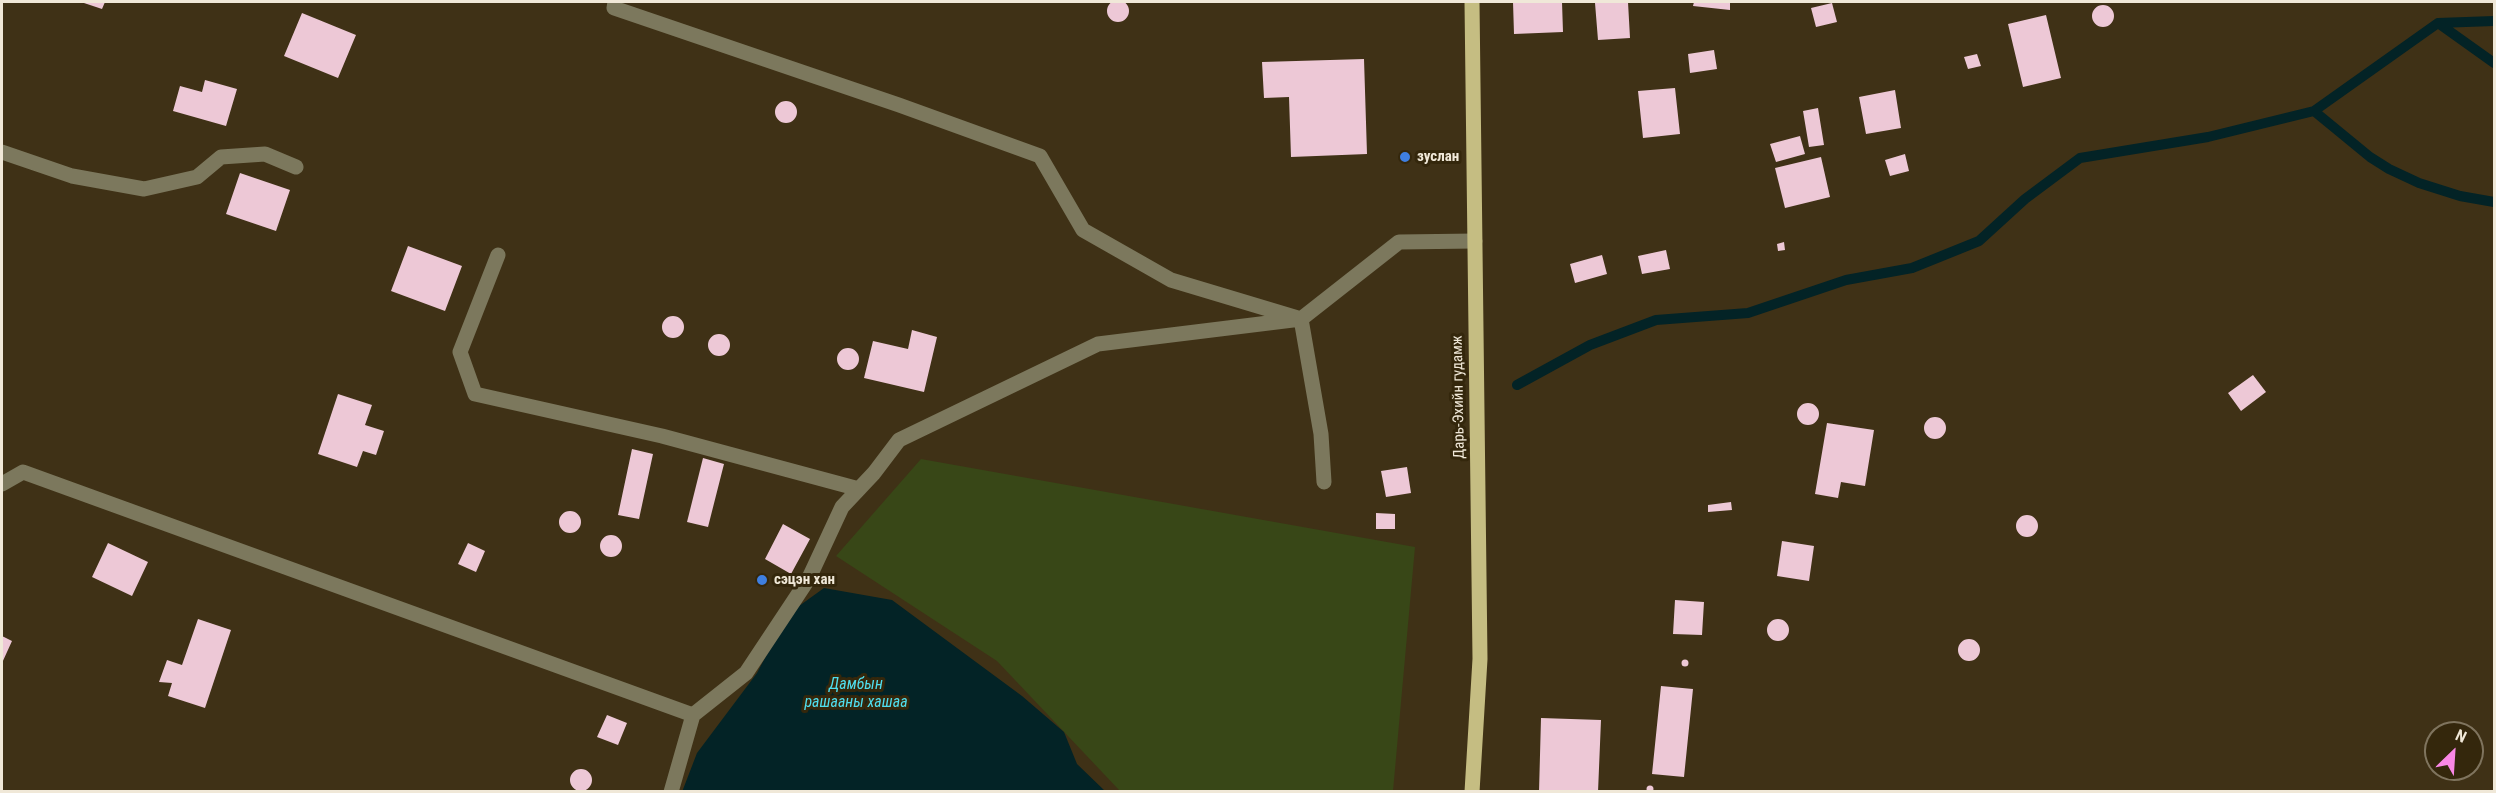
<!DOCTYPE html>
<html>
<head>
<meta charset="utf-8">
<style>
	body { margin:0 }
	#map { position:relative; width:2496px; height:793px; overflow:hidden; background:#3f3116; font-family:"Roboto Condensed",sans-serif }
	canvas { display:block }
	.frame { position:absolute; inset:0; border:3px solid #f0e8d8; pointer-events:none }
	.north { position:absolute; left:2424px; top:721px; width:60px; height:60px; box-sizing:border-box; background:#34270c; border:2px solid #7f745e; border-radius:50%; rotate:25deg; font-size:16px; font-weight:700; line-height:24px; text-align:center; color:#f0e8d8 }
	.north::after { content:''; display:block; margin:auto; width:21px; height:27px; background:#fa87e6; clip-path:polygon(50% 0,100% 100%,50% 72%,0 100%) }
</style>
</head>
<body>
<div id="map">
<canvas width="2496" height="793"></canvas>
<div class="frame"></div>
<div class="north">N</div>
</div>
<script>
const c = document.querySelector('canvas').getContext('2d');
c.lineJoin = 'round';
function fillPath(path, color) {
  c.fillStyle = color;
  c.fill(path, 'evenodd');
}
function shape(rows) {
  const path = new Path2D();
  for (const r of rows) {
    if (r.length === 3) {
      path.moveTo(r[0] + r[2], r[1]);
      path.arc(r[0], r[1], r[2], 0, 2 * Math.PI);
      continue;
    }
    path.moveTo(r[0], r[1]);
    for (let i = 2; i < r.length; i += 2) path.lineTo(r[i], r[i + 1]);
  }
  return path;
}
function trace(path, color, width, dash) {
  c.strokeStyle = color;
  c.lineWidth = width;
  c.lineCap = dash ? 'butt' : 'round';
  c.setLineDash(dash || []);
  c.stroke(path);
}
function label(font, color, halo, rows, align = 'center') {
  c.font = font + ' "Roboto Condensed",sans-serif';
  c.lineWidth = 6;
  c.setLineDash([]);
  c.textBaseline = 'middle';
  c.strokeStyle = halo;
  c.fillStyle = color;
  for (const [text, x, y, turn = 0] of rows) {
    c.save();
    c.translate(x, y);
    c.rotate((+turn || 0) * Math.PI / 180);
    c.textAlign = isNaN(turn) ? turn : align;
    if (halo) c.strokeText(text, 0, 0);
    c.fillText(text, 0, 0);
    c.restore();
  }
}
const green = shape([
	[921,459,1415,547,1393,791,1120,791,997,661,836,556]
]);
const water = shape([
	[824,588,892,600,1022,696,1064,732,1077,764,1105,791,682,792,697,753,757,673,788,614]
]);
const stream = shape([
	[2438,23,2494,63],
	[2314,111,2370,157,2389,169,2419,183,2460,196,2494,202],
	[1517,385,1590,345,1656,320,1748,313,1846,280,1912,268,1979,241,2025,199,2080,158,2208,137,2314,111,2438,23,2494,21]
]);
const building = shape([
	[1118,11,11],
	[81,2,105,2,102,9],
	[1513,2,1562,2,1563,32,1514,34],
	[1628,2,1630,38,1598,40,1595,3],
	[1694,2,1730,2,1730,10,1693,6],
	[1832,3,1837,22,1816,27,1811,8],
	[2103,16,11],
	[302,13,356,35,338,78,284,56],
	[2046,15,2061,78,2023,87,2008,24],
	[1714,50,1717,69,1690,73,1688,54],
	[1977,54,1981,66,1968,69,1964,57],
	[1364,59,1367,154,1291,157,1289,97,1264,98,1262,62],
	[205,80,237,89,226,126,173,111,180,86,202,92],
	[1675,88,1680,134,1643,138,1638,91],
	[1895,90,1901,128,1866,134,1859,97],
	[786,112,11],
	[1818,108,1824,145,1809,147,1803,111],
	[1800,136,1805,154,1776,162,1770,144],
	[1905,154,1909,171,1890,176,1885,160],
	[1821,157,1830,197,1785,208,1775,168],
	[240,173,290,190,276,231,226,214],
	[1784,242,1785,250,1778,251,1777,244],
	[408,246,462,266,445,311,391,291],
	[1666,250,1670,269,1642,274,1638,256],
	[1602,255,1607,274,1575,283,1570,264],
	[673,327,11],
	[912,330,937,337,924,392,864,378,873,341,908,349],
	[719,345,11],
	[848,359,11],
	[2253,375,2266,392,2241,411,2228,393],
	[338,394,372,405,365,425,384,431,376,455,363,451,357,467,318,454],
	[1808,414,11],
	[1935,428,11],
	[1827,423,1874,430,1865,486,1841,482,1838,498,1815,494],
	[632,449,653,454,639,519,618,515],
	[703,458,724,464,708,527,687,522],
	[1407,467,1411,493,1386,497,1381,471],
	[1731,502,1732,510,1708,512,1708,505],
	[570,522,11],
	[1376,513,1395,514,1395,529,1376,529],
	[2027,526,11],
	[783,524,810,539,791,574,765,559],
	[611,546,11],
	[1782,541,1814,546,1809,581,1777,576],
	[108,543,148,562,132,596,92,577],
	[468,543,485,551,476,572,458,564],
	[1675,600,1704,602,1702,635,1673,634],
	[1778,630,11],
	[198,619,231,630,205,708,168,696,172,683,159,682,167,660,182,665],
	[2,636,12,641,2,663],
	[1969,650,11],
	[1685,663,3.5],
	[1661,686,1693,689,1684,777,1652,774],
	[607,715,627,723,618,745,597,737],
	[1541,718,1601,720,1598,792,1539,792],
	[581,780,11],
	[1650,789,3.5]
]);
const minor = shape([
	[615,2,614,8,899,105,1040,156,1083,230,1171,280,1301,319,1321,434,1324,482],
	[2,152,72,176,144,189,197,177,221,157,265,154,296,167],
	[498,255,460,352,475,394,662,436,859,489],
	[2,484,23,472,693,715,746,673,809,578,842,507,874,473,899,440,1098,344,1301,319,1399,242,1475,241],
	[671,792,693,715]
]);
const major = shape([
	[1472,792,1480,659,1472,2]
]);
const markers = [
	[1405,157,6,"#3f7fe0"],
	[762,580,6,"#3f7fe0"]
];
const poiNames = [
	["зуслан",1417,157],
	["сэцэн хан",774,580]
];
const streetNames = [
	["Дарь-Эхийн гудамж",1459,397,-91]
];
const waterNames = [
	["Дамбын",856,685],
	["рашааны хашаа",856,703]
];
fillPath(green, '#384717');
fillPath(water, '#032326');
trace(stream, '#032326', 10);
fillPath(building, '#edc8d6');
trace(minor, '#7c785d', 15);
trace(major, '#c5bd82', 15);
for (const [x, y, r, color] of markers) {
  const dot = new Path2D();
  dot.arc(x, y, r, 0, 2 * Math.PI);
  c.fillStyle = color;
  c.fill(dot);
  trace(dot, '#34270c', 2);
}
label('bold 15px', '#f0e8d8', '#34270c', poiNames, 'left');
label('15px', '#f0e8d8', '#34270c', streetNames);
label('italic 16px', '#4fdeee', '#34270c', waterNames);
</script>
</body>
</html>
